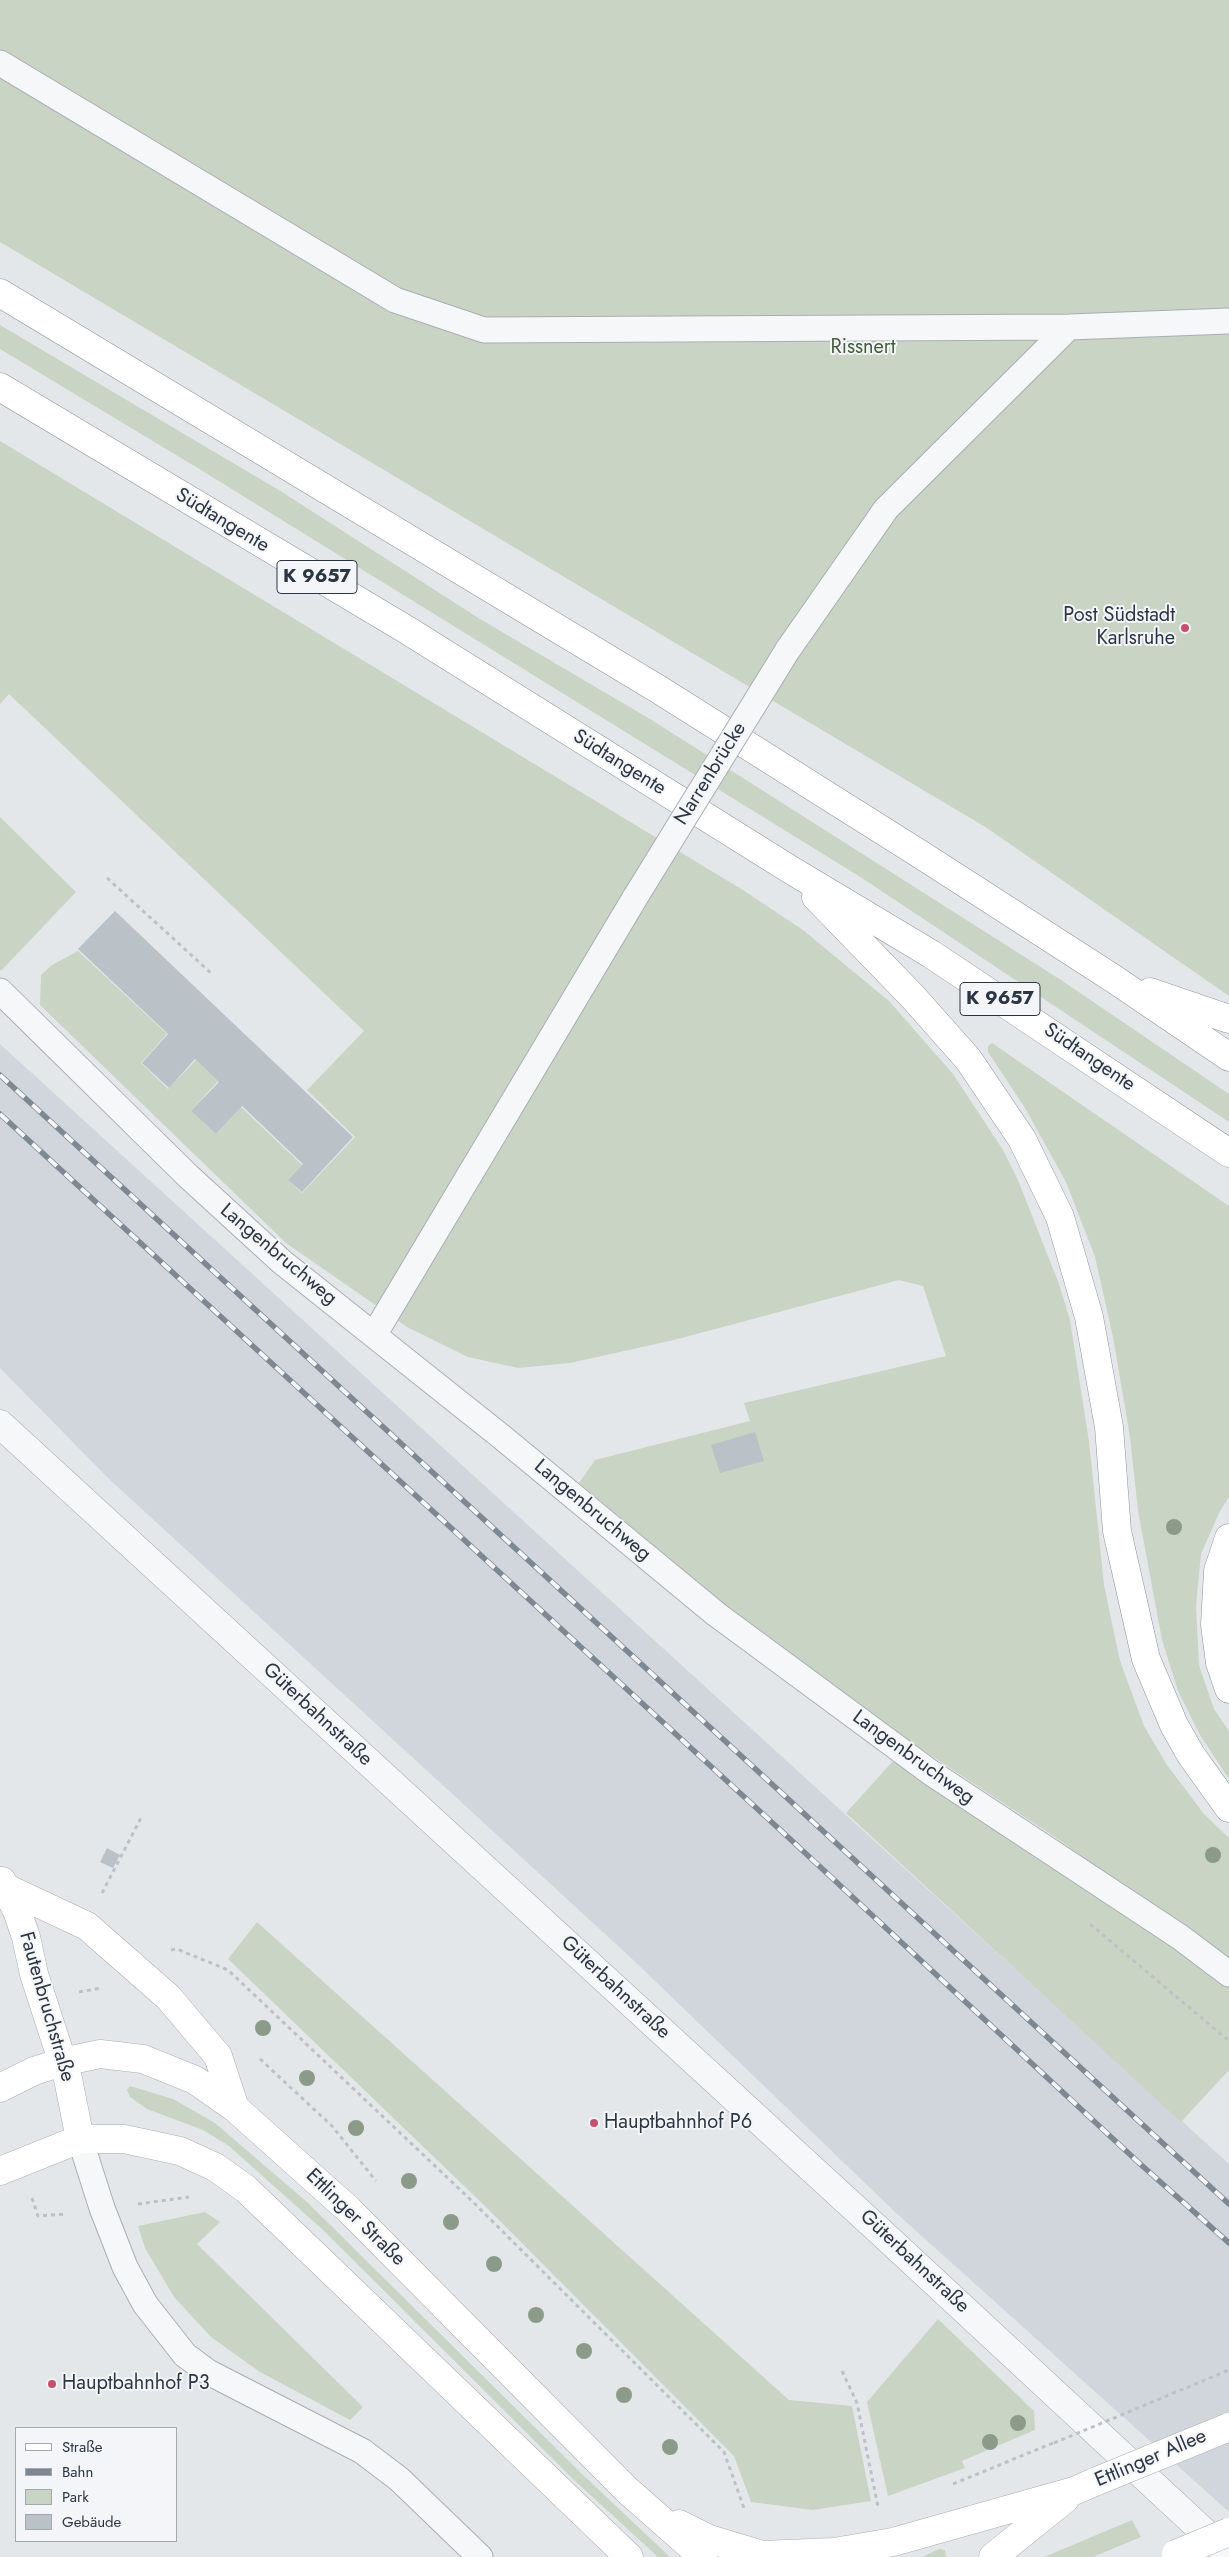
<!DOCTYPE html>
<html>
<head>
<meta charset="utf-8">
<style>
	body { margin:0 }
	#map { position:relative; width:1229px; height:2557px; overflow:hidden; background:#e3e7ea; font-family:Jost,sans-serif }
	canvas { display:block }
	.legend { position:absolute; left:15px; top:2427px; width:162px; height:115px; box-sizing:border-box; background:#f3f5f8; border:1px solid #a3a9af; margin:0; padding:6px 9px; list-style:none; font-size:15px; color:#2c3642 }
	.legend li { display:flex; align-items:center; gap:10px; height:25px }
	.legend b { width:25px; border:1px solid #a3a9af }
</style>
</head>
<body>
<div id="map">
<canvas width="1229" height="2557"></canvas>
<ul class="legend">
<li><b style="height:6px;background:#fff"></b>Straße</li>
<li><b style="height:6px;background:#7d8893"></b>Bahn</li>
<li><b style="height:14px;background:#cad4c5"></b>Park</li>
<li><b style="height:14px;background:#bac1c7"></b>Gebäude</li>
</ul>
</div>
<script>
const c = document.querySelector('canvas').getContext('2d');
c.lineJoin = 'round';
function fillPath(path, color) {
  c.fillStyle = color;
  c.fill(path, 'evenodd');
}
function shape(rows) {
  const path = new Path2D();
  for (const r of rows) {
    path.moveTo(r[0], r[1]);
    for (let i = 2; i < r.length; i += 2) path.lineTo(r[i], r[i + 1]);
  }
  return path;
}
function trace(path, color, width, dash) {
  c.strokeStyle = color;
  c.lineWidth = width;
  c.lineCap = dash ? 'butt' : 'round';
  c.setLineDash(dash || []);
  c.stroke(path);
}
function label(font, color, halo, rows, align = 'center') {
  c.font = font + ' Jost,sans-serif';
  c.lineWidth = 4;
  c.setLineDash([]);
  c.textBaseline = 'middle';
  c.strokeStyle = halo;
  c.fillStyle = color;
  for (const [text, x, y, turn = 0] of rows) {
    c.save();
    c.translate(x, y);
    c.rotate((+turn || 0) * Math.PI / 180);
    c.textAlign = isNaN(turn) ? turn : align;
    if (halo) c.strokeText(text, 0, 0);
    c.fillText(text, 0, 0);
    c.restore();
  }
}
const built = shape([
	[0,1044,1229,2164,1229,2512,895,2212,629,1956,109,1479,0,1368]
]);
const green = shape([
	[0,0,1229,0,1229,996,987,828,0,242],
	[0,325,282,492,480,619,650,719,1061,980,1229,1094,1229,1122,862,878,196,467,0,349],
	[0,441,743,890,803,930,889,1001,953,1074,1003,1150,1018,1180,1059,1284,1070,1320,1089,1441,1104,1585,1120,1661,1144,1726,1167,1765,1204,1814,1229,1838,1229,1964,1055,1837,912,1743,729,1609,579,1483,595,1460,750,1421,744,1403,946,1356,923,1286,899,1280,674,1340,570,1363,518,1368,468,1357,407,1327,286,1243,40,1005,41,975,52,965,78,951,167,1034,141,1063,168,1089,196,1060,218,1081,191,1111,216,1134,241,1107,302,1165,288,1180,302,1193,355,1137,307,1090,364,1031,9,694,0,704],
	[0,817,76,892,1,971,0,970],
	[992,1043,1229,1206,1229,1497,1219,1513,1201,1554,1196,1606,1199,1665,1214,1709,1229,1731,1229,1779,1200,1735,1178,1691,1162,1640,1138,1511,1130,1437,1113,1337,1095,1257,1066,1182,1025,1108,988,1052,988,1046],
	[903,1750,1229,1983,1229,2070,1181,2122,846,1813],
	[257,1922,789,2400,852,2406,871,2501,813,2510,751,2502,734,2456,487,2208,228,1959],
	[130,2086,173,2099,215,2123,307,2202,581,2473,670,2557,658,2557,574,2480,323,2230,229,2146,203,2130,147,2109,130,2097,127,2090],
	[205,2212,220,2222,197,2244,363,2407,350,2420,260,2372,211,2337,174,2297,145,2248,138,2226],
	[938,2319,1034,2411,1035,2430,962,2461,965,2468,888,2496,867,2402],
	[1132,2520,1141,2537,1093,2557,1044,2557],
	[939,2549,945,2550,946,2557,922,2557]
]);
const building = shape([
	[115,911,353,1137,302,1192,288,1180,303,1164,242,1106,216,1134,191,1111,219,1082,195,1059,169,1088,142,1063,168,1034,78,949],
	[755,1432,764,1461,720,1473,711,1445],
	[107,1848,120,1855,113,1868,100,1862]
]);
const path = shape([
	[107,878,212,974],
	[102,1893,142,1816],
	[1090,1924,1229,2041],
	[171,1950,177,1949,228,1970,472,2201,724,2452,745,2511],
	[79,1992,102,1988],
	[260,2059,332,2126,376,2181],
	[32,2198,38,2216,65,2214],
	[138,2204,189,2197],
	[842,2371,857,2403,878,2507],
	[953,2484,1053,2443]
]);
const service = shape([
	[0,63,395,300,484,330,1069,327,1229,321],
	[787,651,886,509,1069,327],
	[0,991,188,1176,282,1262,503,1438,716,1614,930,1772,1180,1937,1229,1974],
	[374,1335,636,896],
	[80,2139,102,2208,125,2267,145,2304,185,2355,208,2372,362,2451,399,2479,480,2557]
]);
const minor = shape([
	[0,1424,884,2235,1229,2555]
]);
const secondary = shape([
	[2,1881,17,1911,26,1937,34,1974,68,2079,80,2139],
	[6,1888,87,1926,168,1997,218,2056,235,2108],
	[0,2088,34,2071,62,2062,100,2054,143,2059,195,2080,235,2108,349,2210,627,2490,703,2557],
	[0,2171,80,2139,124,2139,180,2151,215,2167,246,2189,629,2557],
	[679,2524,709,2539,762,2555,834,2552,893,2542,1074,2491,1097,2481],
	[993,2557,1065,2499]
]);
const trunk = shape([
	[0,293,658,689,923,856,1114,979,1229,1057],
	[0,387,407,630,791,870,931,954,1229,1153],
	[816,897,913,997,968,1059,1022,1139,1060,1217,1089,1317,1109,1427,1117,1531,1146,1659,1174,1725,1191,1755,1229,1808],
	[1150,992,1229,1019],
	[1229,1538,1218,1571,1215,1625,1220,1663,1229,1689]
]);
const rail = shape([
	[0,1075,1229,2204],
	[0,1114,789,1838,1138,2162,1229,2243]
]);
const pathBridge = shape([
	[1054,2443,1229,2370]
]);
const serviceBridge = shape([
	[636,896,787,651]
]);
const secondaryBridge = shape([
	[1097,2481,1229,2427],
	[1176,2554,1229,2532]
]);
const trees = [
	[1174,1527],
	[1213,1855],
	[263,2028],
	[307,2078],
	[356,2128],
	[409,2181],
	[451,2222],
	[494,2264],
	[536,2315],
	[584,2351],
	[624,2395],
	[1018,2423],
	[990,2442],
	[670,2447]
];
const markers = [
	[1185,628,5,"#c8506f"],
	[594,2123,5,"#c8506f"],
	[52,2384,5,"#c8506f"]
];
const shields = [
	[317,577,80],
	[1000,999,80]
];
const shieldNames = [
	["K 9657",317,577],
	["K 9657",1000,999]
];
const parkNames = [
	["Rissnert",863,348]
];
const streetNames = [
	["Südtangente",222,521,31],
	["Südtangente",619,763,32],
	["Narrenbrücke",711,774,-58],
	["Südtangente",1089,1058,34],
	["Langenbruchweg",278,1255,40],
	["Langenbruchweg",592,1511,40],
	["Güterbahnstraße",317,1715,43],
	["Langenbruchweg",913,1758,36],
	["Güterbahnstraße",615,1988,43],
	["Fautenbruchstraße",46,2007,74],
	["Ettlinger Straße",355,2218,44],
	["Güterbahnstraße",914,2262,43],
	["Ettlinger Allee",1151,2459,-23]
];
const poiNames = [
	["Post Südstadt",1175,616,"right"],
	["Karlsruhe",1175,639,"right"],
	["Hauptbahnhof P6",604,2123],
	["Hauptbahnhof P3",62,2384]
];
fillPath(built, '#d1d6dc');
fillPath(green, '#cad4c5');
fillPath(building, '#bac1c7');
trace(service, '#a8aeb4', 27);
trace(minor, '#a8aeb4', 29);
trace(secondary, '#a8aeb4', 29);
trace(trunk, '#8b96a0', 29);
trace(path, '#bdc1c6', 3, [4, 4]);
trace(service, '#f6f7f9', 25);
trace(minor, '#f6f7f9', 28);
trace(secondary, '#fff', 28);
trace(trunk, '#fff', 28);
trace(rail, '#7d8893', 5.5);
trace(rail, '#f3f5f8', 4, [11]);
trace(serviceBridge, '#a8aeb4', 27, []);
trace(secondaryBridge, '#a8aeb4', 29, []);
trace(pathBridge, '#bdc1c6', 3, [4, 4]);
trace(serviceBridge, '#f6f7f9', 25);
trace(secondaryBridge, '#fff', 28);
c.fillStyle = '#8c9b89';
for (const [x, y] of trees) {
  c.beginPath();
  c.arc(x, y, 8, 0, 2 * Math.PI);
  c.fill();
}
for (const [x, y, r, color] of markers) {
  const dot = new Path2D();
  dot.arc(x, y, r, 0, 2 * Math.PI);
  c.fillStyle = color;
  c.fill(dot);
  trace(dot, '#f3f5f8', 2);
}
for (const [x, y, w] of shields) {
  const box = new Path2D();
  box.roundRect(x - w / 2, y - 16.5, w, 33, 4);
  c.fillStyle = '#f3f5f8';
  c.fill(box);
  trace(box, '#2c3642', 1);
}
label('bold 19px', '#2c3642', null, shieldNames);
label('20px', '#445d3a', '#f3f5f8', parkNames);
label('20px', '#2c3642', '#f3f5f8', streetNames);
label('20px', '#2c3642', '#f3f5f8', poiNames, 'left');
</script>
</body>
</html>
